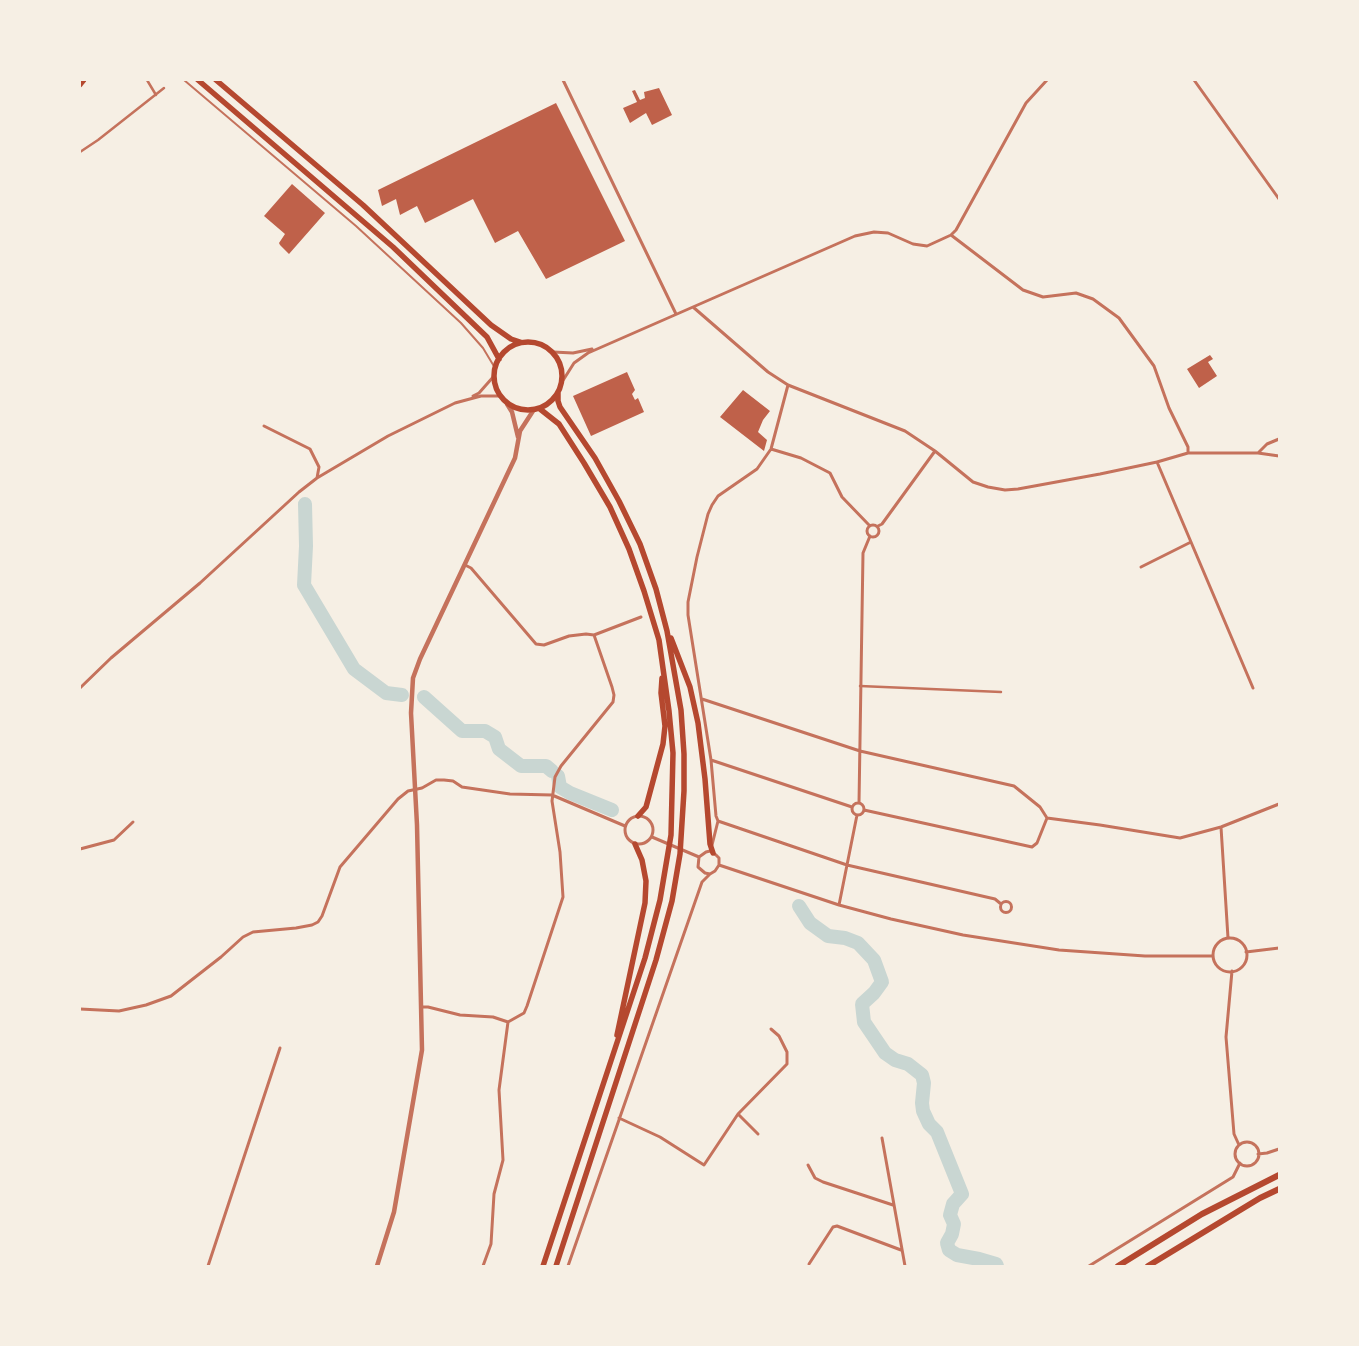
<!DOCTYPE html>
<html>
<head>
<meta charset="utf-8">
<style>
	body { margin:0 }
	#map { position:relative; width:1359px; height:1346px; overflow:hidden; background:#f6efe4; font-family:"Nunito Sans",sans-serif }
	canvas { display:block }
	.frame { position:absolute; inset:0; border:81px solid #f6efe4; pointer-events:none }
</style>
</head>
<body>
<div id="map">
<canvas width="1359" height="1346"></canvas>
<div class="frame"></div>
</div>
<script>
const c = document.querySelector('canvas').getContext('2d');
c.lineJoin = 'round';
function shape(rows) {
  const path = new Path2D();
  for (const r of rows) {
    if (r.length === 3) {
      path.moveTo(r[0] + r[2], r[1]);
      path.arc(r[0], r[1], r[2], 0, 2 * Math.PI);
      continue;
    }
    path.moveTo(r[0], r[1]);
    for (let i = 2; i < r.length; i += 2) path.lineTo(r[i], r[i + 1]);
  }
  return path;
}
function trace(path, color, width, dash) {
  c.strokeStyle = color;
  c.lineWidth = width;
  c.lineCap = dash ? 'butt' : 'round';
  c.setLineDash(dash || []);
  c.stroke(path);
}
function fillPath(path, color) {
  c.fillStyle = color;
  c.fill(path, 'evenodd');
}
const river = shape([
	[305,504,306,546,304,585,354,669,386,693,402,695],
	[424,697,462,731,485,731,495,737,499,749,521,766,546,766,552,771],
	[558,776,560,787,570,793,612,810],
	[799,906,810,923,828,936,845,938,858,943,874,960,882,982,874,993,862,1004,864,1022,885,1053,895,1060,908,1064,922,1075,924,1083,922,1103,923,1111,929,1124,937,1132,962,1194,953,1204,950,1215,954,1224,952,1234,947,1243,949,1250,957,1255,979,1259,996,1264,997,1266]
]);
const building = shape([
	[659,88,672,115,652,125,646,113,630,123,623,108,637,102,632,91,635,90,640,100,645,98,644,92],
	[556,103,625,241,546,279,518,231,495,243,473,199,425,223,417,206,400,215,396,199,382,206,378,190],
	[292,184,325,213,289,254,280,245,279,243,285,234,264,216],
	[1210,355,1213,359,1208,362,1217,376,1199,388,1187,369],
	[627,372,635,390,632,394,635,400,638,398,644,412,591,436,573,396],
	[743,390,770,411,763,420,758,432,767,440,764,451,720,417]
]);
const service = shape([
	[184,80,356,226,461,323,483,348,495,368]
]);
const pedestrian = shape([
	[147,80,156,95],
	[80,152,98,140,164,88],
	[860,686,1001,692]
]);
const minor = shape([
	[563,80,676,314],
	[1194,80,1279,199],
	[951,235,1023,290,1043,297,1076,293,1093,299,1119,318,1154,366,1169,408,1188,447,1188,453],
	[693,307,768,372,788,385,905,431,935,451,973,482,988,487,1005,490,1018,489,1100,474,1157,462,1188,453,1258,453,1279,456],
	[553,352,573,353,592,349],
	[562,382,574,363,588,353,855,236,874,232,888,233,913,244,927,246,951,235,956,230,1026,103,1047,80],
	[788,385,771,449,757,469,718,496,712,505,708,514,697,557,688,602,688,615,711,760,716,816,718,821,847,865,995,899,1001,904],
	[473,396,479,393,494,376],
	[264,426,310,449,319,467,317,478],
	[771,449,801,458,830,473,842,497,869,525],
	[1258,453,1267,444,1279,439],
	[1157,462,1253,688],
	[873,531,6],
	[878,526,882,524,935,451],
	[465,565,471,568,536,644,544,645,569,636,586,634,594,635,612,687,614,695,613,702,561,766,555,777,552,801,560,852,563,897,527,1006,524,1013,508,1022,499,1090,503,1160,494,1194,491,1244,483,1266],
	[1141,567,1191,542],
	[594,635,641,617],
	[80,688,111,658,200,583,299,492,317,478,388,436,455,403,481,396,499,396],
	[702,699,860,751,1014,786,1040,807,1047,818,1037,843,1032,847,864,810],
	[711,760,852,807],
	[858,809,6],
	[859,803,863,553,870,536],
	[639,830,14],
	[1047,818,1100,825,1180,838,1221,827,1279,804],
	[1221,827,1228,938],
	[652,837,699,857],
	[712,845,718,821],
	[80,849,114,840,133,822],
	[719,865,839,905,891,919,963,935,1059,950,1145,956,1213,956],
	[1006,907,5.5],
	[839,905,857,815],
	[1230,955,17],
	[1246,952,1279,948],
	[1232,971,1226,1037,1234,1134,1239,1145],
	[421,1007,428,1007,460,1015,493,1017,508,1022],
	[80,1009,119,1011,146,1005,171,996,221,957,243,937,253,932,296,928,312,925,318,922,322,916,340,867,398,799,408,791,422,788,436,780,444,780,453,781,462,787,510,794,552,795,625,826],
	[738,1114,758,1134],
	[619,1118,660,1137,704,1165,738,1114,787,1064,787,1052,779,1036,771,1029],
	[882,1138,905,1266],
	[1247,1154,12],
	[1258,1154,1267,1153,1279,1149],
	[808,1165,815,1178,823,1182,893,1205],
	[809,1264,833,1227,837,1226,901,1250],
	[208,1266,280,1048],
	[568,1266,702,882,710,874,715,871,719,865,719,858,716,855,710,851,706,852,699,857,698,867,705,873,710,874],
	[1089,1266,1233,1177,1240,1163]
]);
const tertiary = shape([
	[507,404,512,412,518,437],
	[377,1266,394,1212,422,1050,417,825,411,713,413,678,420,659,515,458,520,431,533,411]
]);
const secondary = shape([
	[80,85,84,80]
]);
const trunk = shape([
	[198,80,393,247,487,337,499,359],
	[216,80,363,205,491,325,511,339,520,342],
	[528,376,34],
	[540,409,559,424,584,463,610,507,629,549,644,591,659,640,669,711,673,753,671,835,660,900,645,958,543,1266],
	[671,638,690,687,698,723,705,779,710,844,713,853],
	[638,816,646,807,663,744,665,726,661,693,662,678],
	[617,1035,645,903,646,881,642,860,635,844],
	[556,1266,656,960,672,901,680,854,684,791,684,754,681,710,667,631,656,589,640,544,619,501,595,458,560,407,558,401,558,392]
]);
const motorway = shape([
	[1118,1266,1202,1214,1279,1175],
	[1148,1266,1260,1198,1279,1189]
]);
trace(river, '#c9d6d2', 14);
fillPath(building, '#bf614a');
trace(service, '#c5725c', 2);
trace(pedestrian, '#c5725c', 2.5);
trace(minor, '#c5725c', 3);
trace(tertiary, '#c5725c', 4.5);
trace(secondary, '#b5482f', 5);
trace(trunk, '#b5482f', 5.5);
trace(motorway, '#b5482f', 6);
</script>
</body>
</html>
